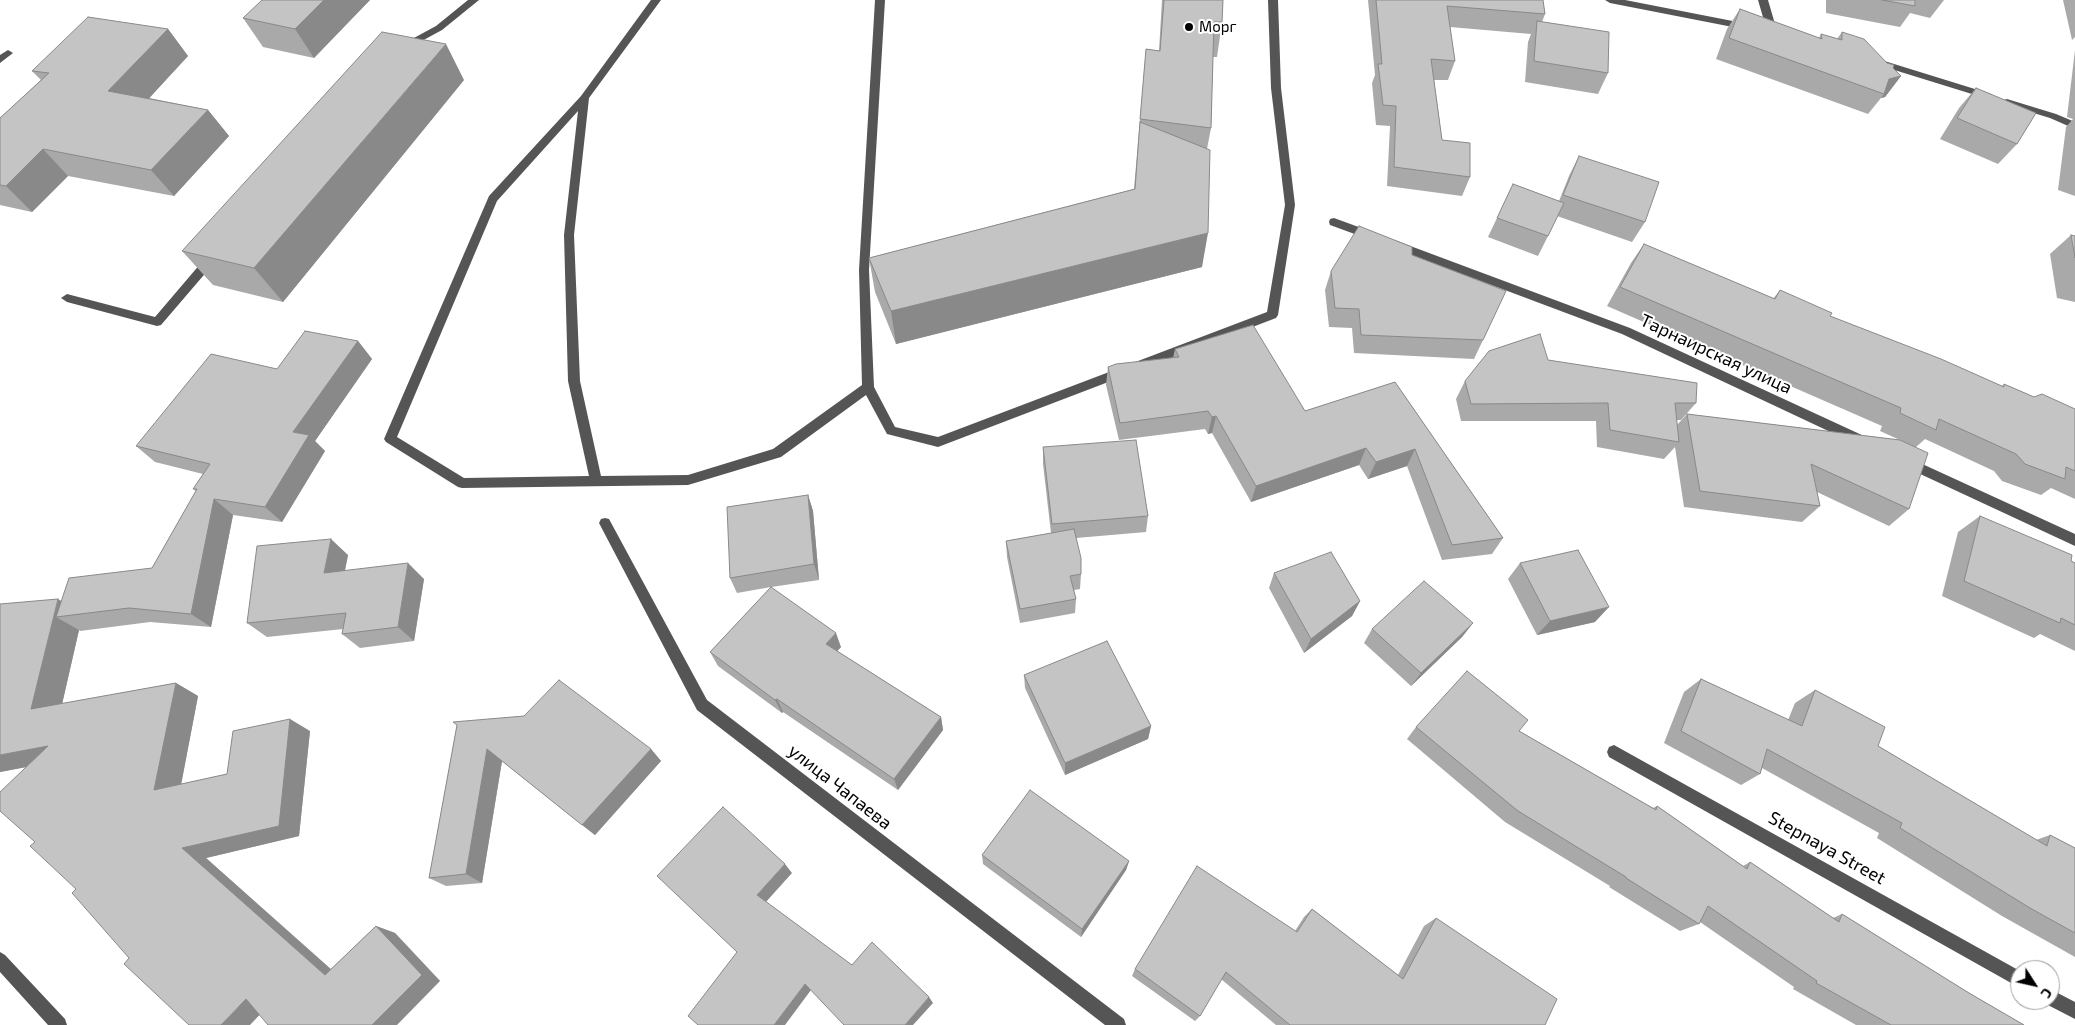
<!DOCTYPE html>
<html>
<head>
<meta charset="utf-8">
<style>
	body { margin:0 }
	#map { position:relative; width:2075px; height:1025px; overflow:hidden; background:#fff; font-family:"Exo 2",sans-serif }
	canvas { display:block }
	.north { position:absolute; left:2010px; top:960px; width:50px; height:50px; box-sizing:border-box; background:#fff; border:1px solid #999; border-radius:50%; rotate:125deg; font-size:14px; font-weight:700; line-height:20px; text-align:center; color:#000 }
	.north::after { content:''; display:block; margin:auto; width:18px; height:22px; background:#000; clip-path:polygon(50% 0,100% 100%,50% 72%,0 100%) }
</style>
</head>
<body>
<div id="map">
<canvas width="2075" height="1025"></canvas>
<div class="north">С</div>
</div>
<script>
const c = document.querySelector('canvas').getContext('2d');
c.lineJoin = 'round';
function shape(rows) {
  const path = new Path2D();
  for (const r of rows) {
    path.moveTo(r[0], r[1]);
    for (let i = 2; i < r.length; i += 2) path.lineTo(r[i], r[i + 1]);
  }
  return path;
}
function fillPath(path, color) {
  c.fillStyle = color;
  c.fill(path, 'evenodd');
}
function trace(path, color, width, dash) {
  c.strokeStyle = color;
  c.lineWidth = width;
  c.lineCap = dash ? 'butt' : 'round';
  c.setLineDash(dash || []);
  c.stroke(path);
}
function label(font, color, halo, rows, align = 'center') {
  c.font = font + ' "Exo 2",sans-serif';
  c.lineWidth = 4;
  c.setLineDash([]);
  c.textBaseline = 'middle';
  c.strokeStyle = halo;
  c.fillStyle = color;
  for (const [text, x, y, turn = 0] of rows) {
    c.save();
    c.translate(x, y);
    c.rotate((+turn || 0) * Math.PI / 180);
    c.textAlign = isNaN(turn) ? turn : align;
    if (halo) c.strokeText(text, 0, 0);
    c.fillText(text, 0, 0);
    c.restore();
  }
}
const minor = shape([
	[468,0,479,0,442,30,407,49,401,49,401,45,436,26,468,0],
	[651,0,661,0,589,98,574,235,580,381,601,476,688,475,773,449,862,385,859,270,875,0,885,0,869,270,874,387,895,427,938,437,1267,312,1285,205,1271,88,1268,0,1278,0,1281,88,1295,205,1278,315,1276,318,938,447,887,434,866,395,781,457,688,485,462,488,458,487,386,442,384,439,489,196,581,96,651,0],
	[578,111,564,235,568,381,589,476,464,478,397,437,497,201,578,111],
	[1605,0,1625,0,1748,24,1753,27,1748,30,1610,3,1605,0],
	[1758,0,1768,0,1777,31,1775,33,1772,34,1767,31,1758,0],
	[8,50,13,53,0,63,0,55,8,50],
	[1878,59,1991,94,1993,96,1988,99,1875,64,1875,60,1878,59],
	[2007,99,2056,114,2075,122,2075,129,2050,118,2004,104,2004,100,2007,99],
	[1334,218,1375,233,1376,236,1371,240,1330,225,1329,222,1330,219,1334,218],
	[1397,241,1630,328,1864,436,1866,440,1864,444,1860,445,1856,444,1622,334,1393,248,1392,245,1393,242,1397,241],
	[211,255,215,256,216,259,215,262,161,325,157,326,67,302,61,298,67,294,155,317,207,256,211,255],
	[1907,457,2075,534,2075,546,1903,466,1901,462,1903,458,1907,457],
	[605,518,609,519,707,700,1124,1019,1126,1025,1105,1025,697,710,599,523,601,519,605,518],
	[1614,745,2020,971,2020,988,1609,757,1607,752,1609,747,1614,745],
	[0,952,5,955,65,1019,67,1025,48,1025,0,972,0,952],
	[2050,989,2075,1002,2075,1019,2044,1003,2043,1000,2050,1000,2050,989]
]);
const wall = shape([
	[370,0,314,58,263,47,243,18],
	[1162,0,1223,0,1222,22,1217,57,1213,57,1211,128,1207,149,1202,267,896,344,875,292,869,258,1134,189,1146,49,1159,51],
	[1368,0,1543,0,1545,14,1542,22,1608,73,1598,94,1525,82,1528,42,1531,34,1450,27,1455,61,1448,80,1434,80,1442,140,1470,177,1462,196,1387,186,1390,126,1376,125,1372,83,1375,75],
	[1826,0,1944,0,1930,18,1910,13,1900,27,1826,13],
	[2063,0,2075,0,2075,37,2072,40],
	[1740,9,1819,38,1821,34,1837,39,1842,32,1901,76,1885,97,1881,98,1868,114,1716,59,1727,29],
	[168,29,188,56,149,98,208,110,229,136,174,196,68,176,32,212,0,205,0,118,41,80,32,71],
	[2075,50,2075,196,2058,190,2066,127,2073,119,2067,117],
	[464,80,283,302,213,285,182,251],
	[1976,88,2017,144,1998,164,1940,139,1959,108],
	[1579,156,1645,222,1632,242,1557,216,1548,236,1538,256,1488,237,1513,184,1559,201,1569,176],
	[2071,235,2075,258,2075,302,2057,298,2050,254],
	[1644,244,1773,299,1780,290,1830,316,2002,386,2004,384,2034,397,2075,409,2075,499,2051,488,2041,495,2002,481,1994,471,1925,439,1916,447,1909,509,1889,526,1817,492,1820,506,1802,522,1684,507,1675,447,1664,459,1597,447,1596,421,1461,421,1456,399,1465,381,1548,360,1696,403,1681,420,1677,420,1677,425,1687,414,1900,440,1880,431,1882,426,1607,306,1631,263],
	[1412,255,1483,340,1474,359,1354,353,1352,328,1329,327,1325,290,1331,271],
	[358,341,372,359,315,441,325,451,282,522,233,515,211,627,150,622,80,631,79,630,62,704,176,683,198,696,181,784,227,774,310,731,299,836,206,858,331,969,376,926,395,933,440,981,260,1015,129,958,76,889,35,842,26,767,0,772,62,601,152,568,196,491,193,489,203,474,155,462,136,446,277,369],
	[1175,349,1305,411,1395,382,1503,538,1492,554,1442,560,1407,466,1368,479,1359,465,1251,502,1212,433,1208,434,1205,429,1119,440,1106,385,1108,367,1173,358],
	[1043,447,1148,516,1146,532,1076,538,1081,574,1080,589,1074,590,1076,599,1075,613,1020,623,1007,557,1006,541,1051,533,1043,464],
	[808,495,813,511,819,580,771,587,841,647,837,651,941,717,943,730,898,790,783,712,782,713,718,666,710,652,771,587,737,593,730,578],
	[1980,516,2075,563,2075,651,2040,634,2034,638,1942,596,1958,532],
	[348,555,345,571,424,579,414,641,360,648,342,634,343,629,267,637,247,623],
	[1520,563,1595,622,1537,635,1508,579],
	[1274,573,1360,601,1352,616,1304,653,1269,588],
	[1473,623,1462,637,1411,686,1364,643,1372,629],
	[1024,675,1151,726,1148,739,1065,775,1025,688],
	[1701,679,1788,720,1795,703,1815,690,1878,746,2036,840,2050,835,2075,848,2075,957,2002,916,1877,838,1879,833,1762,768,1760,774,1741,785,1664,743,1684,692],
	[457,725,651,749,661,761,595,835,502,761,482,883,446,886,429,878],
	[1416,727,1519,731,1653,808,1657,806,1743,866,1750,862,1833,918,1842,914,1969,993,2024,1025,1856,1025,1793,989,1794,987,1700,922,1699,924,1680,931,1609,887,1610,886,1505,822,1407,739],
	[982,855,1129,861,1126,870,1081,937,983,864],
	[1312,909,1398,975,1424,926,1436,918,1545,1025,1276,1025,1221,979,1200,1016,1195,1021,1132,976,1135,969,1295,931,1304,917]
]);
const shadedWall = shape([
	[324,0,370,0,314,58,295,29],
	[168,29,188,56,131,118,108,91],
	[446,44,464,80,283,302,254,268],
	[1901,76,1885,97,1881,98,1884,94,1889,79],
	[208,110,229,136,174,196,151,170],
	[43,149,68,176,32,212,6,186],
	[1208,233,1202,267,896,344,891,311],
	[358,341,372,359,315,441,325,451,282,522,265,507,293,432],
	[1216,416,1212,433,1208,434,1212,417],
	[1366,448,1359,465,1251,502,1256,486],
	[1415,449,1407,466,1368,479,1376,462],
	[808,495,813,511,819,580,814,564],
	[214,499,233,515,211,627,191,614],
	[331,539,348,555,341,588,324,573],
	[408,563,424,579,414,641,398,627],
	[58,599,82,614,56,617,79,630,58,722,31,709],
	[1360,601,1352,616,1304,653,1311,639],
	[1609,607,1595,622,1537,635,1550,621],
	[1473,623,1462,637,1411,686,1421,673],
	[836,633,841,647,832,657,826,644],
	[176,683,198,696,178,801,154,790],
	[777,699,783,712,782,713,775,700],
	[941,717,943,730,898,790,894,779],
	[290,719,310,731,299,836,206,858,345,982,325,975,182,848],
	[1151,726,1148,739,1065,775,1065,763],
	[48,746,74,758,0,772,0,755],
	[487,749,502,761,482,883,466,874],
	[651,749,661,761,595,835,582,825],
	[1129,861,1126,870,1081,937,1082,929],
	[785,864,792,873,765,903,757,895],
	[376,926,395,933,440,981,397,1025,372,1025],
	[805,984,811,990,785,1025,774,1025],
	[929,997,933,1003,913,1025,905,1025],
	[246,999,269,1005,250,1025,221,1025]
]);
const building = shape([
	[262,0,324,0,295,29,243,18,262,0],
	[1164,0,1223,0,1222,22,1214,22,1211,128,1140,119,1146,49,1160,51,1164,0],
	[1376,0,1543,0,1545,14,1447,6,1455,61,1431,59,1442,140,1470,143,1470,177,1394,167,1396,106,1383,105,1378,64,1382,64,1376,0],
	[1882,0,1915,0,1915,6,1882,0],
	[1740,9,1822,39,1821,34,1842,40,1842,32,1864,39,1887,63,1894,65,1893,68,1901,76,1889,79,1884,94,1729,38,1740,9],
	[88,17,168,29,108,91,208,110,151,170,43,149,6,186,0,185,0,118,49,73,32,71,88,17],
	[1537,21,1609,32,1608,73,1534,61,1537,21],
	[382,32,446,44,254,268,182,251,382,32],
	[1976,88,2036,113,2017,144,1957,118,1976,88],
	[1140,122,1210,150,1208,233,891,311,869,258,1135,189,1140,122],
	[1579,156,1659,182,1645,222,1563,195,1579,156],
	[1513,184,1564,203,1548,236,1497,218,1513,184],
	[1359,226,1412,247,1412,255,1506,291,1483,340,1361,335,1359,309,1335,308,1331,271,1359,226],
	[2071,235,2075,236,2075,258,2071,235],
	[1644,244,1775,299,1780,290,1832,313,1830,316,1941,359,2004,387,2004,384,2034,397,2042,394,2075,409,2075,471,2066,467,2065,479,2025,464,2016,454,1939,419,1936,430,1900,413,1901,408,1620,287,1644,244],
	[1253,325,1305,411,1395,382,1503,538,1452,545,1415,449,1376,462,1366,448,1256,486,1216,416,1212,417,1208,411,1120,423,1108,367,1116,364,1179,357,1175,349,1253,325],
	[305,331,358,341,293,432,309,435,265,507,214,499,191,614,129,608,56,617,69,578,152,568,197,489,193,489,210,464,136,446,211,354,277,369,305,331],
	[1540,334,1548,360,1697,383,1696,403,1675,403,1679,442,1610,430,1608,403,1471,404,1465,381,1489,351,1540,334],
	[1687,414,1900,440,1928,453,1909,509,1811,464,1820,506,1700,491,1687,414],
	[1136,440,1148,516,1052,524,1043,447,1136,440],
	[808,495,814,564,730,578,727,507,808,495],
	[1980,516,2072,555,2071,561,2075,563,2075,625,2061,618,2060,623,1964,581,1980,516],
	[1074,529,1081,558,1081,574,1070,576,1076,599,1020,609,1006,541,1074,529],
	[331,539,324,573,408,563,398,627,342,634,346,613,247,623,257,546,331,539],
	[1578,550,1609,607,1550,621,1520,563,1578,550],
	[1331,552,1360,601,1311,639,1274,573,1331,552],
	[1424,581,1473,623,1421,673,1372,629,1424,581],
	[771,587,836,633,826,644,941,717,894,779,777,699,775,700,710,652,771,587],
	[58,599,31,709,176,683,154,790,227,774,233,731,290,719,279,826,182,848,325,975,376,926,422,975,372,1025,268,1025,246,999,221,1025,189,1025,124,964,129,958,72,893,76,889,30,846,35,842,0,811,0,792,48,746,0,755,0,604,58,599],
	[1107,641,1151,726,1065,763,1024,675,1107,641],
	[1467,671,1528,720,1519,731,1656,810,1657,806,1747,869,1750,862,1839,922,1842,914,1969,993,2024,1025,1891,1025,1816,983,1817,981,1708,906,1699,924,1626,878,1626,877,1518,811,1416,727,1467,671],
	[1701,679,1802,726,1815,690,1885,727,1878,746,2047,846,2050,835,2075,848,2075,933,2030,908,1900,828,1902,823,1767,749,1760,774,1681,731,1701,679],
	[559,680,651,749,582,825,487,749,466,874,429,878,457,725,453,722,524,716,559,680],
	[1030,790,1129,861,1082,929,982,855,1030,790],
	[723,807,785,864,757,895,852,965,872,942,929,997,905,1025,844,1025,805,984,774,1025,698,1025,688,1016,737,952,657,876,723,807],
	[1197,866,1297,932,1312,909,1403,979,1436,918,1557,999,1545,1025,1290,1025,1226,972,1200,1016,1135,969,1197,866]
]);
const markers = [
	[1189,27,5,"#000"]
];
const farPoinames = [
	["Морг",1199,27]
];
const streetNames = [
	["Тарнаирская улица",1716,354,25],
	["улица Чапаева",840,787,38],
	["Stepnaya Street",1827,848,29]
];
fillPath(minor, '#555');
fillPath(wall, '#a9a9a9');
fillPath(shadedWall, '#898989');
fillPath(building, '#c4c4c4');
trace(building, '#898989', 1);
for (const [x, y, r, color] of markers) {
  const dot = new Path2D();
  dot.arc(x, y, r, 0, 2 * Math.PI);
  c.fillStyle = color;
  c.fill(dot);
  trace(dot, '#fff', 2);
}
label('15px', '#000', '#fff', farPoinames, 'left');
label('18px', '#000', '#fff', streetNames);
</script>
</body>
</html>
